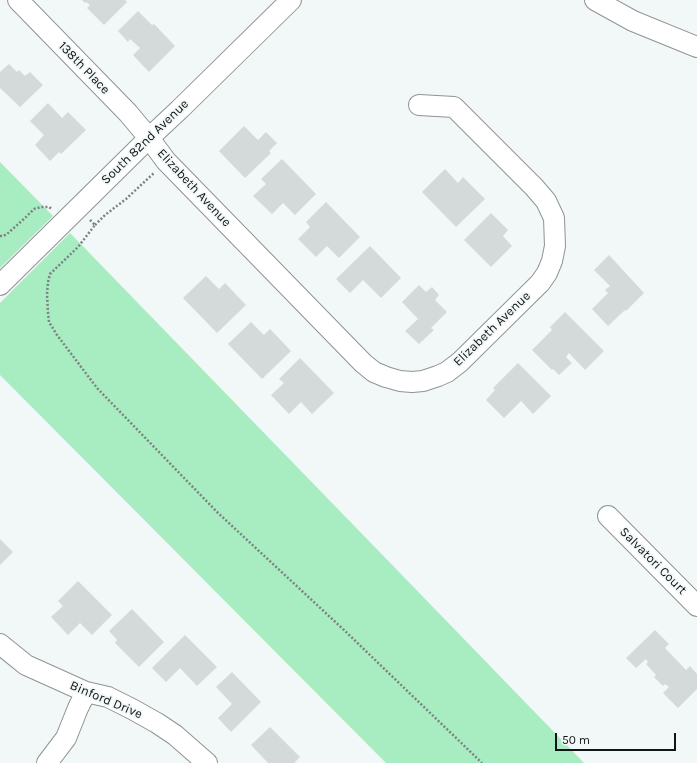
<!DOCTYPE html>
<html>
<head>
<meta charset="utf-8">
<style>
	body { margin:0 }
	#map { position:relative; width:697px; height:763px; overflow:hidden; background:#f2f7f7; font-family:Karla,sans-serif }
	canvas { display:block }
	.scale { position:absolute; left:555px; top:733px; width:121px; height:18px; box-sizing:border-box; border:2px solid #131515; border-top:0; padding-left:5px; font-size:12px; line-height:14px; white-space:nowrap; color:#131515; -webkit-text-stroke:3px #f2f7f7; paint-order:stroke }
</style>
</head>
<body>
<div id="map">
<canvas width="697" height="763"></canvas>
<div class="scale">50 m</div>
</div>
<script>
const c = document.querySelector('canvas').getContext('2d');
c.lineJoin = 'round';
function fillPath(path, color) {
  c.fillStyle = color;
  c.fill(path, 'evenodd');
}
function shape(rows) {
  const path = new Path2D();
  for (const r of rows) {
    path.moveTo(r[0], r[1]);
    for (let i = 2; i < r.length; i += 2) path.lineTo(r[i], r[i + 1]);
  }
  return path;
}
function trace(path, color, width, dash) {
  c.strokeStyle = color;
  c.lineWidth = width;
  c.lineCap = dash ? 'butt' : 'round';
  c.setLineDash(dash || []);
  c.stroke(path);
}
function label(font, color, halo, rows, align = 'center') {
  c.font = font + ' Karla,sans-serif';
  c.lineWidth = 3.5;
  c.setLineDash([]);
  c.textBaseline = 'middle';
  c.strokeStyle = halo;
  c.fillStyle = color;
  for (const [text, x, y, turn = 0] of rows) {
    c.save();
    c.translate(x, y);
    c.rotate((+turn || 0) * Math.PI / 180);
    c.textAlign = isNaN(turn) ? turn : align;
    if (halo) c.strokeText(text, 0, 0);
    c.fillText(text, 0, 0);
    c.restore();
  }
}
const green = shape([
	[0,162,53,216,0,268],
	[70,233,399,572,584,763,386,763,0,375,0,303]
]);
const building = shape([
	[82,0,125,0,127,2,104,25,87,8,90,5,86,2,85,3],
	[138,11,152,25,154,24,175,46,149,72,133,55,140,48,130,39,128,42,118,31],
	[9,64,17,72,19,70,25,76,30,72,43,85,20,107,0,88,0,72],
	[48,103,62,118,68,112,86,130,61,154,59,152,50,161,35,145,44,135,30,121],
	[244,126,258,140,266,132,277,143,269,151,271,153,245,178,219,151],
	[282,159,316,194,295,215,283,203,272,214,253,196,266,184,261,179],
	[445,169,458,183,463,177,485,199,456,227,422,192],
	[326,202,360,237,339,258,327,246,316,257,298,239,310,227,306,222],
	[491,213,508,230,503,236,512,246,491,267,464,240],
	[370,246,401,278,381,298,363,280,350,293,336,279],
	[609,255,644,293,626,311,625,310,608,326,592,309,608,293,605,290,610,286,594,270],
	[206,276,219,289,225,283,246,305,217,333,183,298],
	[419,285,426,292,432,287,439,295,435,300,447,312,431,328,434,330,419,344,405,331,418,319,402,302],
	[565,312,604,351,585,370,569,353,566,357,572,363,559,375,553,369,552,370,532,350,552,330,550,327],
	[251,322,264,335,270,329,291,351,262,379,228,344],
	[300,358,334,393,312,414,301,402,289,414,271,395,284,383,279,379],
	[518,363,551,396,533,414,521,401,504,418,486,400,495,390,493,388],
	[0,539,13,552,0,565],
	[78,581,112,615,92,635,80,623,68,635,51,617,63,606,58,601],
	[132,609,164,642,139,667,115,643,117,640,109,631],
	[655,630,669,644,665,648,686,670,690,666,697,674,697,689,678,708,663,693,669,687,665,684,663,686,654,677,656,675,646,664,648,662,646,659,636,668,626,658],
	[185,635,217,667,197,686,180,668,166,682,152,668],
	[232,672,261,702,231,732,218,718,232,704,216,687],
	[270,727,300,757,294,763,268,763,251,745]
]);
const path = shape([
	[90,220,95,225,78,247,50,274,48,282,47,294,48,313,49,322,57,335,97,388,217,512,344,630,452,734,482,763],
	[95,225,105,215,126,199,154,173],
	[0,236,3,236,7,234,25,218,34,209,41,207,49,207,52,209]
]);
const minor = shape([
	[18,0,128,113,149,138,166,161,363,363,374,372,386,377,400,381,412,382,423,381,438,376,447,372,460,362,540,283,547,273,552,261,555,246,554,218,546,201,534,187,454,107,419,105],
	[595,0,633,21,697,47],
	[0,285,149,138,180,109,291,0],
	[608,516,697,606],
	[0,644,26,665,86,692,108,697,132,709,157,723,175,735,207,763],
	[47,763,66,738,78,708,86,692]
]);
const streetNames = [
	["138th Place",84,68,46],
	["South 82nd Avenue",145,142,-44],
	["Elizabeth Avenue",194,188,47],
	["Elizabeth Avenue",492,329,-44],
	["Salvatori Court",653,561,45],
	["Binford Drive",106,700,23]
];
fillPath(green, '#a8ecc2');
fillPath(building, '#d4d9da');
trace(minor, '#8f9494', 22);
trace(path, '#7e8181', 2.5, [2, 2]);
trace(minor, '#fff', 20);
label('13px', '#131515', '#f2f7f7', streetNames);
</script>
</body>
</html>
